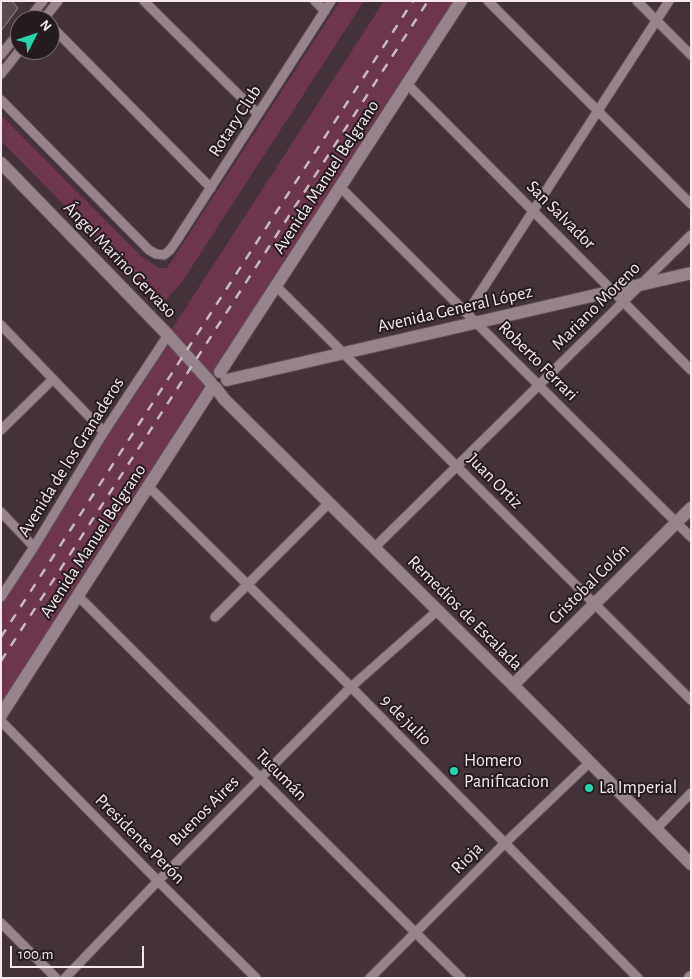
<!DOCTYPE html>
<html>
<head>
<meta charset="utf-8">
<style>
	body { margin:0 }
	#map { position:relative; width:692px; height:979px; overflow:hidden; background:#433239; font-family:"Alegreya Sans",sans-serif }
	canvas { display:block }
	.frame { position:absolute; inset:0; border:2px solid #f5e9ee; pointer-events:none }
	.north { position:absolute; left:10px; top:10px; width:50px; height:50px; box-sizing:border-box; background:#241c1f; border:1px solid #786e72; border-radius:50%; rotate:49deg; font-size:14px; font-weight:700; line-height:20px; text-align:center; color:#f5e9ee }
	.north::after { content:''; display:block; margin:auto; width:18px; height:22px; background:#24d5ae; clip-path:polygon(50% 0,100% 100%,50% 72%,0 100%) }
	.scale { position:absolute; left:10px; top:946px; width:134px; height:22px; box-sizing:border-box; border:2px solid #f5e9ee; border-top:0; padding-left:6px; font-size:15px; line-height:18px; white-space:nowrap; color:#f5e9ee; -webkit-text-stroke:4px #241c1f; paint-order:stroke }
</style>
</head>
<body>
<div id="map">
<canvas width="692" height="979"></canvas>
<div class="frame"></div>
<div class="north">N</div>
<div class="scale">100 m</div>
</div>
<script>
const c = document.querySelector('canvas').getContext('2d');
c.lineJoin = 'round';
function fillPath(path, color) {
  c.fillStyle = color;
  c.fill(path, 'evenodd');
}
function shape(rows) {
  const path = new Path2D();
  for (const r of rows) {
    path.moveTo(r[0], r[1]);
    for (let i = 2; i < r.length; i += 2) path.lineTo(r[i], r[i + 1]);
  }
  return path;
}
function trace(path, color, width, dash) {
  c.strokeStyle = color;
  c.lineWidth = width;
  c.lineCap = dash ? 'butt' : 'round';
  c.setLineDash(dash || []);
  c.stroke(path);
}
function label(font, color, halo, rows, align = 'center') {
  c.font = font + ' "Alegreya Sans",sans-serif';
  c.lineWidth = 4;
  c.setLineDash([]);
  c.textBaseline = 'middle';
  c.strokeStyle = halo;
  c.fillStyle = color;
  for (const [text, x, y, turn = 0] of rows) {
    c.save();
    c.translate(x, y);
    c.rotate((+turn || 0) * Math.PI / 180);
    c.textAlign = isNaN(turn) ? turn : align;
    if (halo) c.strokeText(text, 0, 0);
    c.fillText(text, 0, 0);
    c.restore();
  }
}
const green = shape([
	[340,1,364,1,182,282,166,300,157,299,1,141,1,115,141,256,159,268,167,268],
	[384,1,461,1,220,372,213,386,1,715,1,597,168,335]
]);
const building = shape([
	[1,1,12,1,18,8,1,31,1,1]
]);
const street = shape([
	[144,1,258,114],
	[315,1,325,11],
	[488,1,691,204],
	[637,1,691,55],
	[28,20,43,1],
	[43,20,58,1],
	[50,25,211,188],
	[1,55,20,31],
	[1,74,20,50],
	[407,84,691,370],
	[1,100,149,250,156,254,164,255,170,250,175,243,331,1],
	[340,187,691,537],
	[276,286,691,700],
	[467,313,669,1],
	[1,325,104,432],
	[1,430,53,379],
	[149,487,351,687,638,978],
	[1,512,34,547],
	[374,548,691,235],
	[78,596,461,978],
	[1,597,34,547,104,432,168,335],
	[215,617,329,503],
	[1,721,158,881,256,978],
	[656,829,691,793],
	[1,923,56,978],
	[65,978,158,881,351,687,437,611],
	[370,978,505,843,590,762]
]);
const secondary = shape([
	[1,163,168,335,211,383],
	[220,372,461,1],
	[227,380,691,273],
	[215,387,224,399,513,685,691,864],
	[513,685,691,508],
	[1,715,213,386],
	[690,978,691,977]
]);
const rail = shape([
	[1,637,413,1],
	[1,661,428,1]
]);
const markers = [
	[454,771,5,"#24d5ae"],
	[589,788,5,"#24d5ae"]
];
const streetNames = [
	["Rotary Club",235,121,-57],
	["Avenida Manuel Belgrano",326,177,-57],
	["San Salvador",561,215,45],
	["Ángel Marino Gervaso",120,260,46],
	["Mariano Moreno",596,306,-45],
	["Avenida General López",455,309,-13],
	["Roberto Ferrari",538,361,45],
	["Avenida de los Granaderos",71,457,-58],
	["Juan Ortiz",495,481,45],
	["Avenida Manuel Belgrano",93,541,-57],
	["Cristobal Colón",589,584,-45],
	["Remedios de Escalada",465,613,45],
	["9 de julio",406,720,45],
	["Tucumán",281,775,45],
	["Buenos Aires",204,811,-45],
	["Presidente Perón",140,839,45],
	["Rioja",467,858,-45]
];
const poiNames = [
	["Homero",464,761],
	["Panificacion",464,782],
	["La Imperial",599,788]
];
fillPath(green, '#6e354f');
fillPath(building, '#5c4a51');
trace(building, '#9b868e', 1);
trace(street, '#5e5056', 11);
trace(secondary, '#5e5056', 14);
trace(street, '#97838b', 9);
trace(secondary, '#97838b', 12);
trace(rail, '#c6b9be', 2.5, [9, 9]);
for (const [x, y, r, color] of markers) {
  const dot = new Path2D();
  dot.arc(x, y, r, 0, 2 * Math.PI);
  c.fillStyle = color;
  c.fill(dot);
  trace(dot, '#241c1f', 2);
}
label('18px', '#f5e9ee', '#241c1f', streetNames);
label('18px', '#f5e9ee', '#241c1f', poiNames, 'left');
</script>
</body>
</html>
